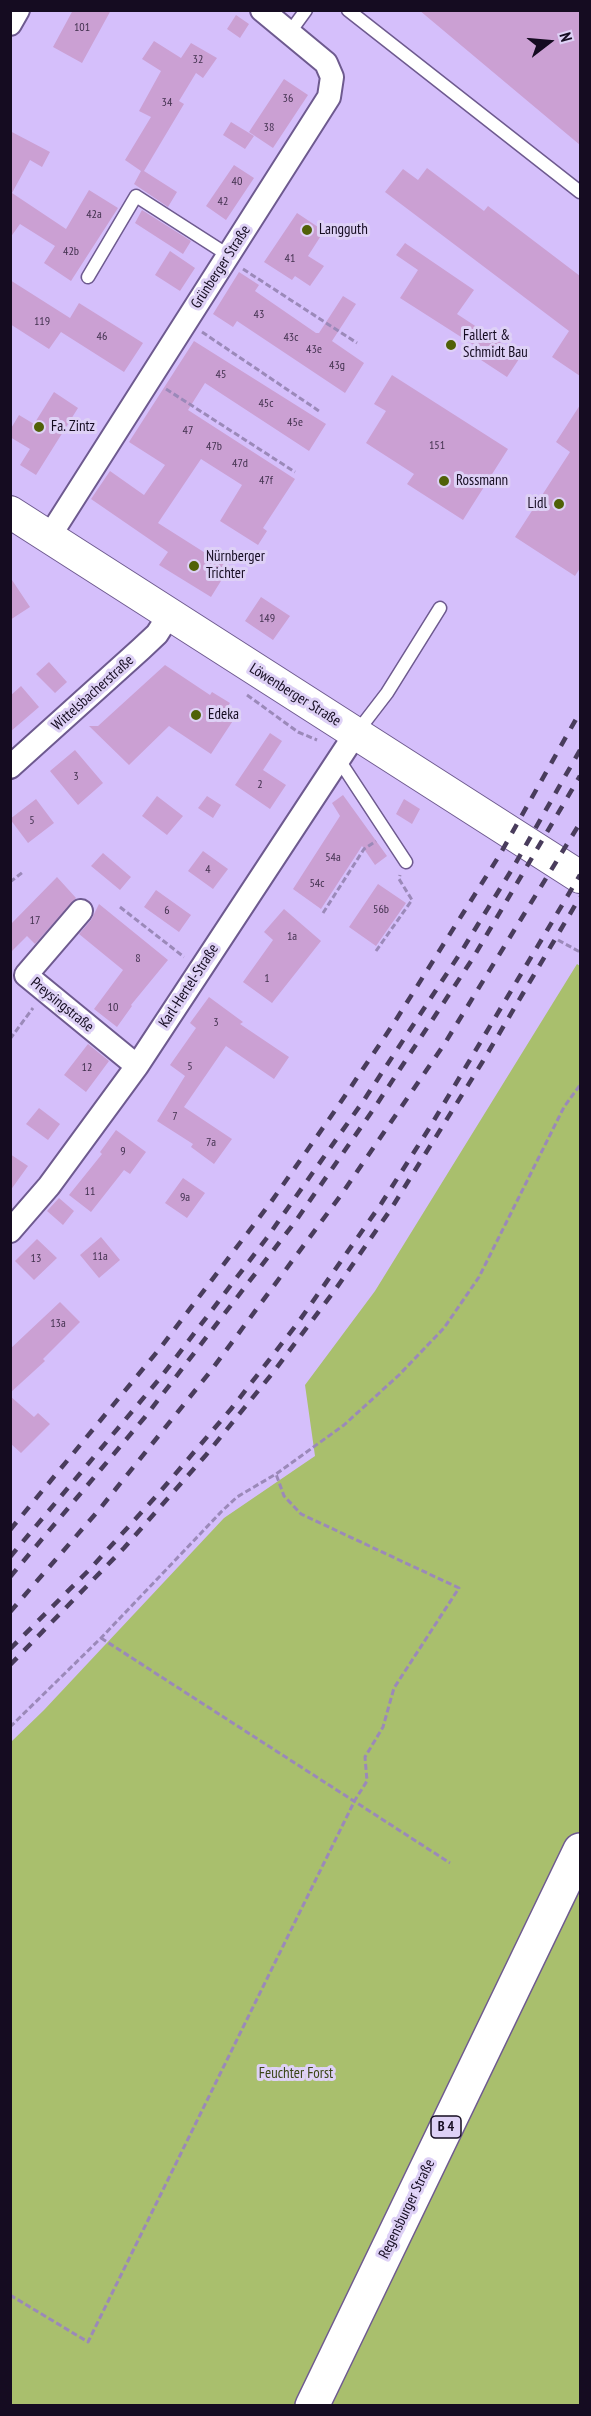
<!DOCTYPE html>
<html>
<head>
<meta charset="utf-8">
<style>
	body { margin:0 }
	#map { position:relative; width:591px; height:2416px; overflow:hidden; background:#d5bffb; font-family:"PT Sans Narrow",sans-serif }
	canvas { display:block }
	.frame { position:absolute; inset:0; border:12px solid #150c21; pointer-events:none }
	.north { position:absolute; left:519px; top:12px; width:60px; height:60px; -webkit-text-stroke:4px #ded1f6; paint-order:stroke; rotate:74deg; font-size:16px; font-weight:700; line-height:24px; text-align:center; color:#150c21 }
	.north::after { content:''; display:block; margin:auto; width:21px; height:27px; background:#150c21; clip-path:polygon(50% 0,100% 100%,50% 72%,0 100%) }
</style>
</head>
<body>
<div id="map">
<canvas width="591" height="2416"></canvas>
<div class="frame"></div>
<div class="north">N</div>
</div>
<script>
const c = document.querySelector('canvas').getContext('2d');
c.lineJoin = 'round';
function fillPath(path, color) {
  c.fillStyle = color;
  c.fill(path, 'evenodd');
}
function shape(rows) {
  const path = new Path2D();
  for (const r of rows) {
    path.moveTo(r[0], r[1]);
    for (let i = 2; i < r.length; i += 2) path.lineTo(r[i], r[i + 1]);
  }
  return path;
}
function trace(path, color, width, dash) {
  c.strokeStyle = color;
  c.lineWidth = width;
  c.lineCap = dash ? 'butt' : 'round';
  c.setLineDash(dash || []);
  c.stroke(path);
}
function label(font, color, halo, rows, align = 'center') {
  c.font = font + ' "PT Sans Narrow",sans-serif';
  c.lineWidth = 6;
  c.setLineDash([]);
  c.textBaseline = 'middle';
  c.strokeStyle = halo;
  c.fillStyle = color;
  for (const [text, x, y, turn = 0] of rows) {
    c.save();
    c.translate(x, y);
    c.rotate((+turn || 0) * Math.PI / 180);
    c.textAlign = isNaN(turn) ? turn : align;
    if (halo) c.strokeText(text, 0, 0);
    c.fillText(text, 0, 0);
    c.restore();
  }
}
const green = shape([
	[577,964,580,966,580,2405,11,2406,11,1742,44,1710,224,1518,315,1456,305,1385,375,1291]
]);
const building = shape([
	[73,10,111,10,82,63,53,47],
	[419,10,580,10,580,145],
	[236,15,249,24,240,38,227,29],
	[154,41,181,58,191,43,217,58,203,78,196,73,179,101,184,104,144,171,177,192,168,207,134,184,141,171,125,160,151,117,139,111,161,71,142,59],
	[284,79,308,95,273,148,249,132],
	[231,122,254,136,245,149,223,135],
	[10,131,50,152,42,167,30,160,12,193,66,229,89,190,118,208,71,281,44,263,55,246,20,224,10,238],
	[234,165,254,178,226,220,206,206],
	[427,168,484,211,488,206,580,276,580,376,552,357,569,331,385,192,403,169,418,180],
	[142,210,191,241,183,254,135,223],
	[297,213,324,231,308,256,324,266,310,286,295,276,292,280,264,262],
	[405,243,474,290,457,314,521,356,507,377,478,358,483,351,400,298,418,270,396,255],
	[170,251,195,268,180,291,155,275],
	[239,272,259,285,255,291,316,333,319,333,343,296,356,304,332,341,364,363,345,393,237,321,233,327,213,314],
	[10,280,70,318,79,303,143,343,124,372,61,332,49,349,10,324],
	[194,341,326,424,309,451,205,383,188,410,295,479,263,528,267,531,258,545,220,521,242,485,201,459,158,523,229,568,211,597,159,565,168,552,91,499,110,471,144,495,165,465,129,442],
	[392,375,508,449,463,520,407,484,414,474,366,443,386,411,374,404],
	[54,392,78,408,36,475,20,465,30,449,10,437,10,430,19,415,34,424],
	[580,405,580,568,575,576,515,537,570,452,556,442],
	[10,577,30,607,10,620],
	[261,597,290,616,273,640,245,621],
	[49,662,67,682,55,693,36,674],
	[165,665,210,695,212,692,230,703,228,706,238,713,211,754,169,726,129,765,89,726,98,726],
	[21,686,39,707,10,732,10,696],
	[270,733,282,741,263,770,286,785,270,809,235,785],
	[75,750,103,783,78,805,50,771],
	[343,795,387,856,375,865,362,846,321,909,293,889,340,816,332,803],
	[157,796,183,816,167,835,142,816],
	[207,796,221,805,213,818,198,808],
	[36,799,54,823,28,843,10,819],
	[404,799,420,809,412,824,396,814],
	[203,851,228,869,213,889,188,871],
	[103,853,131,877,120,890,91,866],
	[57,877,76,898,35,944,27,936,10,953,10,925],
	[378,884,406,903,376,946,349,927],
	[156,890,191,915,179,932,144,907],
	[99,904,168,960,131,1005,132,1006,117,1027,94,1009,123,970,79,934,91,920],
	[284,909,321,941,272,1003,243,982,273,940,264,932],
	[209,997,243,1022,240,1024,289,1057,274,1079,226,1046,184,1107,232,1139,214,1164,191,1147,193,1144,157,1121,185,1076,170,1065,196,1028,190,1023],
	[88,1044,109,1061,86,1092,64,1075],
	[39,1108,60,1124,48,1140,26,1124],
	[116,1130,146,1152,130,1174,124,1170,91,1212,69,1195,102,1154,100,1152],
	[10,1154,28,1166,10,1191],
	[183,1178,205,1193,187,1218,165,1203],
	[59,1198,74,1211,63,1225,47,1211],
	[101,1237,120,1260,99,1278,80,1255],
	[37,1239,57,1258,34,1280,15,1261],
	[60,1302,80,1322,43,1359,45,1361,10,1393,10,1349],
	[10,1396,34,1417,38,1413,50,1424,21,1453,10,1443]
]);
const path = shape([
	[243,269,357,343],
	[202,332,319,411],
	[166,389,295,472],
	[247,695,298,732,317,740],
	[10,882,23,872],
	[120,907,184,957],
	[323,913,364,849,376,841],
	[558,940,580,952],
	[376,951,412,900,399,879,400,875],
	[10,1039,33,1008],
	[101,1638,450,1863],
	[10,1727,101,1638,222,1511,237,1497,276,1474,344,1425,399,1375,444,1328,479,1277,564,1107,580,1085],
	[10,2295,88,2342,355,1800,367,1781,365,1757,383,1727,394,1688,459,1588,301,1514,284,1496,276,1474]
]);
const lane = shape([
	[348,10,580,192],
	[290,32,306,10],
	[88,277,136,196,228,255],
	[357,732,387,693,440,608],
	[339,760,406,862]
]);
const street = shape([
	[10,24,18,10],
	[49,537,329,97,332,77,326,63,262,10],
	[10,767,141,649,157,634,169,615],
	[81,911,26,975,137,1066],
	[10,1231,49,1186,137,1066,356,733]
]);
const secondary = shape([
	[10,512,580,877]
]);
const primary = shape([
	[312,2406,580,1850]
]);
const rail = shape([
	[10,1530,161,1347,271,1202,334,1112,394,1023,499,856,580,712],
	[10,1557,161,1377,266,1239,364,1100,461,952,514,866,580,750],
	[10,1577,145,1417,295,1222,375,1107,473,958,580,776],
	[10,1612,98,1511,210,1372,341,1195,445,1043,580,823],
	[10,1649,90,1569,159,1493,231,1409,297,1324,381,1204,430,1127,580,875],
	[10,1665,124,1548,206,1455,275,1370,335,1290,391,1209,483,1061,580,897]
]);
const markers = [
	[307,230,6,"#506107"],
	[451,345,6,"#506107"],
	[39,427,6,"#506107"],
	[444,481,6,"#506107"],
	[559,504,6,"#506107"],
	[194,566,6,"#506107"],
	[196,715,6,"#506107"]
];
const numberNames = [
	["101",82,28],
	["32",198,60],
	["36",288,99],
	["34",167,103],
	["38",269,128],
	["40",237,182],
	["42",223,202],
	["42a",94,215],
	["42b",71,252],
	["41",290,259],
	["43",259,315],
	["119",42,322],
	["46",102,337],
	["43c",291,338],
	["43e",314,350],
	["43g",337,366],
	["45",221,375],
	["45c",266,404],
	["45e",295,423],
	["47",188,431],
	["151",437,446],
	["47b",214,447],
	["47d",240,464],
	["47f",266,481],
	["149",267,619],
	["3",76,777],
	["2",260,785],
	["5",32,821],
	["54a",333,858],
	["4",208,870],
	["54c",317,884],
	["56b",381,910],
	["6",167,911],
	["17",35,921],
	["1a",292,937],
	["8",138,959],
	["1",267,979],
	["10",113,1008],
	["3",216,1023],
	["5",190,1067],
	["12",87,1068],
	["7",175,1117],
	["7a",211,1143],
	["9",123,1152],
	["11",90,1192],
	["9a",185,1198],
	["11a",100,1257],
	["13",36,1259],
	["13a",58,1324]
];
const shields = [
	[446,2127,30]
];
const shieldNames = [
	["B 4",446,2127]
];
const poiNames = [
	["Langguth",319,230],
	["Fallert &",463,336],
	["Schmidt Bau",463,353],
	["Fa. Zintz",51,427],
	["Rossmann",456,481],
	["Lidl",547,504,"right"],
	["Nürnberger",206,557],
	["Trichter",206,574],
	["Edeka",208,715]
];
const streetNames = [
	["Grünberger Straße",221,267,-57],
	["Wittelsbacherstraße",93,693,-42],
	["Löwenberger Straße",295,695,32],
	["Karl-Hertel-Straße",189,986,-57],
	["Preysingstraße",62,1005,39],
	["Regensburger Straße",407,2209,-64]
];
const parkNames = [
	["Feuchter Forst",296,2074]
];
fillPath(green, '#a9bf6d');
fillPath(building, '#cba0d3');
trace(lane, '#6e5a8f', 15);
trace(street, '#6e5a8f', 26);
trace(secondary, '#6e5a8f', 34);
trace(primary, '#6e5a8f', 36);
trace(path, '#9b89b9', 3, [6, 3]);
trace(lane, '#fff', 12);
trace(street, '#fff', 22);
trace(secondary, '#fff', 32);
trace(primary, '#fff', 33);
trace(rail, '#493c5c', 4.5, [10, 10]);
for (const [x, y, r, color] of markers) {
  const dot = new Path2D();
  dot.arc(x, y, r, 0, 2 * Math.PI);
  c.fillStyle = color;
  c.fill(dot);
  trace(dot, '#ded1f6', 2);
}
label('12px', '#42314e', null, numberNames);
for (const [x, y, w] of shields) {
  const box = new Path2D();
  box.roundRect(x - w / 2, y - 11, w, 22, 4.5);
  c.fillStyle = '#ded1f6';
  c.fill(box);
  trace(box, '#150c21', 1.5);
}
label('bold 14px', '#150c21', null, shieldNames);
label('15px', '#150c21', '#ded1f6', poiNames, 'left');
label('15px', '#150c21', '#ded1f6', streetNames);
label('15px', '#3a4517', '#ded1f6', parkNames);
</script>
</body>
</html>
